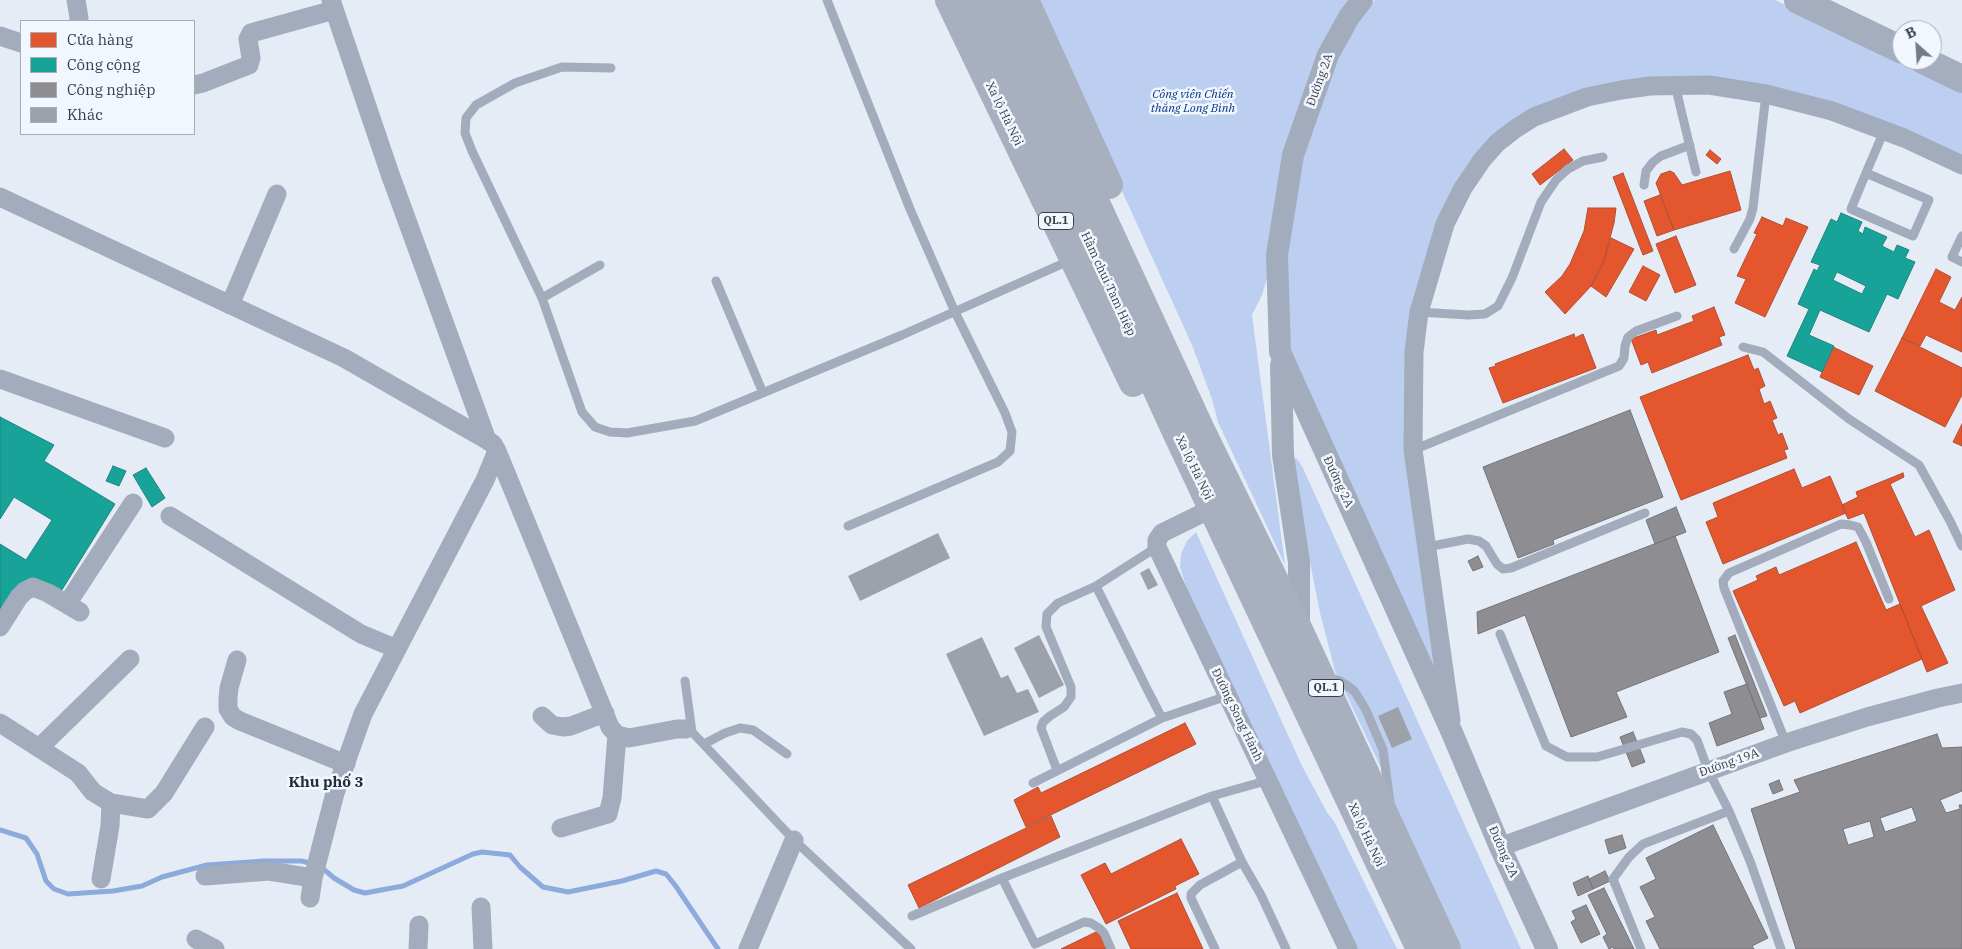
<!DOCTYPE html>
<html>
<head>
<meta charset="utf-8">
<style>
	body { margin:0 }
	#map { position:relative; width:1962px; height:949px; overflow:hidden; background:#e6ecf6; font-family:"IBM Plex Serif",serif }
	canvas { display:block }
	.legend { position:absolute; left:20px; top:20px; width:175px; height:115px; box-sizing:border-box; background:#f2f7ff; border:1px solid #a8adb4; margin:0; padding:6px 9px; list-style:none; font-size:15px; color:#393d44 }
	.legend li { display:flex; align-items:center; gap:10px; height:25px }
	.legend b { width:25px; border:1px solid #a8adb4 }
	.north { position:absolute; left:1892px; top:20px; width:50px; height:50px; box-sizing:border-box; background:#f2f7ff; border:1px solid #a8adb4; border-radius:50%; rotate:334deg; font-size:14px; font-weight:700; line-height:20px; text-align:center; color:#393d44 }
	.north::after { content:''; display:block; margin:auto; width:18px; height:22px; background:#767a82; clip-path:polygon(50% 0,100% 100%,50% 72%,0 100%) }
</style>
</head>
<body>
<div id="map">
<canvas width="1962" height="949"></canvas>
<ul class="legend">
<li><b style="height:14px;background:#e4572e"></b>Cửa hàng</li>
<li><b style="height:14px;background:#17a398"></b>Công cộng</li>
<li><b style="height:14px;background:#8d8d92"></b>Công nghiệp</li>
<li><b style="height:14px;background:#9da2aa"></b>Khác</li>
</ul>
<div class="north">B</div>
</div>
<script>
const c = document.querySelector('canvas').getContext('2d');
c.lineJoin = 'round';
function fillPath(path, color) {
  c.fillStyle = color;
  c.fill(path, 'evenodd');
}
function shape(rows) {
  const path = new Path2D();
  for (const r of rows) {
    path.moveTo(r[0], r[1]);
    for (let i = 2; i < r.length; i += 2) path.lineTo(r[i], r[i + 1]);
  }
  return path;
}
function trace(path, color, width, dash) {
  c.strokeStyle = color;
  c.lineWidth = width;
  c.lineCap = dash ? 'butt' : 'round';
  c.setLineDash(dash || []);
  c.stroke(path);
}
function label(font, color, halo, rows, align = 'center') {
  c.font = font + ' "IBM Plex Serif",serif';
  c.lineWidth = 5;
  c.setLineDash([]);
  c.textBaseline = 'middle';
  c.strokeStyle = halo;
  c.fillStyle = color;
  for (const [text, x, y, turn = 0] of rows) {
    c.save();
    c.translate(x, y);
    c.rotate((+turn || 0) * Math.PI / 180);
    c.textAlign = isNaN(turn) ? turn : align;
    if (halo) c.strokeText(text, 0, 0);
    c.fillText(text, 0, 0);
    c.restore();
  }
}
const green = shape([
	[1035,0,1350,0,1262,295,1252,315,1285,565,1218,422,1212,399,1192,345],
	[1375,0,1775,0,1962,89,1962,160,1812,99,1619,86,1505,133,1431,254,1407,430,1445,703,1290,349,1287,254,1302,157,1337,58,1357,22],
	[1293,458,1297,459,1302,466,1521,949,1461,949,1403,826,1383,772,1335,671,1320,613,1290,461],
	[1196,532,1302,766,1328,814,1334,821,1397,949,1356,949,1192,606,1180,567,1181,554,1187,541]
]);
const shops = shape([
	[1564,149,1573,160,1540,185,1532,174,1564,149],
	[1710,150,1721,159,1717,164,1706,155,1710,150],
	[1670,171,1674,173,1682,185,1730,171,1741,210,1674,230,1656,183,1661,174,1670,171],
	[1623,173,1653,251,1643,255,1613,177,1623,173],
	[1660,195,1674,230,1657,236,1644,201,1660,195],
	[1588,208,1616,208,1614,223,1604,260,1599,272,1591,286,1565,314,1545,292,1562,276,1570,264,1584,231,1588,208],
	[1762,217,1783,226,1786,218,1808,227,1765,317,1735,303,1746,279,1737,276,1757,234,1754,233,1762,217],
	[1676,236,1696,285,1675,293,1656,244,1676,236],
	[1611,238,1634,249,1606,297,1591,286,1604,260,1611,238],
	[1643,266,1660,275,1646,301,1629,292,1643,266],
	[1936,269,1951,277,1939,302,1955,310,1962,297,1962,352,1926,335,1920,346,1902,338,1936,269],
	[1714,307,1725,335,1719,337,1722,345,1652,373,1648,362,1641,365,1631,339,1656,330,1657,335,1694,321,1692,316,1714,307],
	[1574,334,1575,338,1583,334,1596,368,1503,403,1489,368,1496,366,1495,364,1574,334],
	[1902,338,1962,368,1962,395,1945,427,1875,391,1902,338],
	[1833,347,1873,366,1859,395,1820,377,1833,347],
	[1748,355,1754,370,1758,368,1765,386,1759,389,1764,404,1770,401,1777,418,1772,420,1778,435,1782,433,1788,449,1784,450,1787,458,1681,500,1640,397,1748,355],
	[1962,424,1962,446,1953,442,1962,424],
	[1794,469,1802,488,1830,476,1846,513,1723,564,1706,522,1718,517,1713,503,1794,469],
	[1903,473,1904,477,1890,484,1915,537,1929,530,1955,590,1921,606,1948,663,1927,672,1864,513,1848,519,1842,505,1858,497,1856,492,1903,473],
	[1856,542,1886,610,1900,604,1922,659,1800,713,1795,701,1784,706,1733,591,1758,580,1756,576,1776,567,1779,575,1856,542],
	[1185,723,1196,744,1026,827,1014,800,1038,787,1041,793,1185,723],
	[1051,816,1060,837,919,908,908,885,1051,816],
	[1181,839,1199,874,1175,886,1176,889,1106,924,1081,875,1105,863,1111,874,1181,839],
	[1177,893,1203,949,1131,949,1118,921,1177,893],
	[1098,931,1106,949,1061,949,1098,931]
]);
const public = shape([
	[1841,213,1862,222,1858,231,1863,234,1865,227,1887,237,1882,246,1894,252,1897,245,1909,250,1905,258,1915,262,1898,299,1887,294,1869,332,1820,310,1809,335,1834,346,1822,372,1787,356,1809,309,1798,304,1814,269,1817,271,1820,265,1811,262,1831,219,1837,222,1841,213],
	[1837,272,1866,286,1862,294,1833,280,1837,272],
	[0,417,54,445,44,461,115,504,60,593,53,588,0,611,0,544,26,560,52,520,14,497,0,519,0,417],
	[113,466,126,471,119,486,106,481,113,466],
	[146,468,165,498,152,507,133,475,146,468]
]);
const industry = shape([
	[1630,410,1663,497,1553,540,1554,544,1518,558,1483,467,1630,410],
	[1676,507,1686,532,1655,544,1646,520,1676,507],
	[1675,536,1719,652,1616,692,1627,717,1571,737,1525,615,1478,634,1477,612,1675,536],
	[1478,556,1483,567,1473,571,1468,561,1478,556],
	[1735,635,1767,716,1760,718,1728,638,1735,635],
	[1747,684,1764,729,1717,746,1709,723,1732,714,1724,692,1747,684],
	[1633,732,1645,762,1632,767,1620,737,1633,732],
	[1937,734,1942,748,1962,747,1962,791,1940,800,1946,813,1960,809,1959,805,1962,805,1962,949,1796,949,1751,809,1800,792,1794,780,1937,734],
	[1912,807,1917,821,1885,832,1880,818,1912,807],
	[1870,821,1874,837,1848,845,1843,829,1870,821],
	[1779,780,1783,790,1773,794,1769,784,1779,780],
	[1713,825,1768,938,1752,946,1754,949,1660,949,1646,921,1655,917,1640,887,1656,879,1646,858,1713,825],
	[1622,835,1626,848,1609,854,1605,840,1622,835],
	[1605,871,1610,881,1593,889,1589,879,1605,871],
	[1588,876,1593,889,1578,896,1573,883,1588,876],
	[1604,888,1634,949,1614,949,1613,947,1609,949,1603,937,1607,934,1588,895,1604,888],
	[1586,905,1600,934,1581,943,1571,922,1576,919,1572,911,1586,905]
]);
const stream = shape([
	[0,830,26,838,37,854,46,881,54,889,68,894,113,891,142,886,162,877,207,865,264,861,302,861,313,864],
	[321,867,334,878,354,890,365,893,403,886,473,854,482,852,510,855,520,867,543,887,568,892,622,881,656,871,666,874,675,885,718,949]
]);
const building = shape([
	[938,533,950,558,860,601,848,576],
	[1149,568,1158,585,1148,590,1140,573],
	[1039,635,1064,685,1039,698,1014,648],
	[982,637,1001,678,1008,675,1017,693,1028,689,1039,712,984,736,946,654],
	[1398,707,1412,739,1392,748,1378,716]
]);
const service = shape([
	[827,0,910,209,955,312,1005,413,1012,432,1010,451,998,462,848,526],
	[611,68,562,67,515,83,476,105,466,118,465,133,472,151,542,298,582,412,595,427,610,432,627,433,695,421,902,335,1071,260],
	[1675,85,1696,172],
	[1866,173,1929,200,1913,236,1851,209,1866,173,1884,131],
	[1644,185,1646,171,1653,162,1661,156,1690,145],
	[1962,236,1952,257,1962,262],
	[1734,249,1750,219,1753,208,1766,94],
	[716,281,763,393],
	[542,298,600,265],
	[1419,312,1468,315,1485,314,1498,306,1512,278,1541,202,1556,180,1568,169,1583,161,1603,157],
	[1743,347,1763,352,1849,419,1919,465,1950,521,1962,546],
	[1413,450,1619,366,1624,358,1625,346,1628,337,1636,331,1677,316],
	[1157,547,1096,586,1147,689,1162,718,1227,696],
	[1427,547,1468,539,1479,541,1486,546,1497,564,1503,569,1511,568,1645,513],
	[1500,634,1546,746,1567,757,1597,757,1682,732,1691,734,1697,740,1708,770,1729,811,1750,861,1781,949],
	[1328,677,1340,681,1348,686,1355,692,1366,710,1383,750,1390,803],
	[685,681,692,732],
	[686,729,692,732,794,840,911,949],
	[1786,743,1724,588,1723,581,1729,573,1841,524,1850,525,1858,527,1866,542,1889,599],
	[704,744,725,733,740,728,753,730,787,754],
	[1057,770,1041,728,1043,722,1050,716,1064,707,1071,697,1071,687,1046,627,1047,614,1058,603,1096,586],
	[1269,780,1212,796,1242,862,1261,895,1286,949],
	[1033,783,1162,718],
	[912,916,1002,878],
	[1111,949,1104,933,1099,928,1091,923,1084,922,1035,944,1002,878,1212,796],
	[1215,949,1191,898,1191,894,1200,885,1242,862],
	[1641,949,1613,879,1629,857,1643,844,1729,811]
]);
const minor = shape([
	[76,0,79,18],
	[331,0,390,174,487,440,493,444,497,451,610,727,617,735,629,738,677,729,686,729],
	[0,36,21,43],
	[194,85,203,83,249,65,251,58,248,39,251,33,334,10],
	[0,197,344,358,487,440],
	[230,305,277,194],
	[0,379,165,438],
	[1213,508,1162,533,1157,540,1157,547,1348,949],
	[170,516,361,634,397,649],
	[67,604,133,503],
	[0,627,19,597,25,591,33,587,48,593,80,612],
	[237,660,229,688,228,699,228,709,233,717,240,721,346,764],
	[542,716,552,725,563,727,571,726,605,713],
	[1451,720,1413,450,1414,352,1419,312,1445,224,1463,188,1482,160,1497,143,1515,129,1534,117,1587,97,1621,90,1650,86,1709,85,1766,94,1832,111,1904,138,1962,165],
	[0,723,78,773,93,792,111,803,148,809,164,793,205,727],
	[39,748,130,659],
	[561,828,608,814,612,798,617,735],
	[1500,847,1786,743,1867,717,1938,698,1962,693],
	[205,876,269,871,313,878],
	[101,879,110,826,111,803],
	[310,898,313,878,335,793,363,714,485,480,497,451],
	[481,907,483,949],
	[196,939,215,949],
	[418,949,419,925],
	[748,949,794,840]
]);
const tertiary = shape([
	[1362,0,1349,17,1328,55,1293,155,1277,255,1280,352,1453,735,1500,847,1547,949],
	[1281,365,1283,455,1299,562,1299,629]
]);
const primary = shape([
	[1798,0,1902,50],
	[1923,60,1962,79]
]);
const trunk = shape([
	[949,0,1133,383],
	[978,0,1176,432,1420,949],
	[1002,0,1201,430,1299,630,1447,949],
	[1025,0,1109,185]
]);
const shields = [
	[1056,221,35],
	[1326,688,35]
];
const shieldNames = [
	["QL.1",1056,221],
	["QL.1",1326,688]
];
const streetNames = [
	["Đường 2A",1320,80,-70],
	["Xa lộ Hà Nội",1004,114,64],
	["Hầm chui Tam Hiệp",1108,284,65],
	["Xa lộ Hà Nội",1194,468,64],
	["Đường 2A",1338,482,65],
	["Đường Song Hành",1237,715,64],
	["Đường 19A",1729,763,-19],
	["Xa lộ Hà Nội",1366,835,65],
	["Đường 2A",1503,852,66]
];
const parkNames = [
	["Công viên Chiến",1193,95],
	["thắng Long Bình",1193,109]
];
const quarterNames = [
	["Khu phố 3",326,783]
];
fillPath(green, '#bccff1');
fillPath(shops, '#e4572e');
trace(shops, '#b14f35', 1);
fillPath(public, '#17a398');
trace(public, '#21847f', 1);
fillPath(industry, '#8d8d92');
trace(industry, '#74757b', 1);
trace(stream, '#8caadb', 5);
fillPath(building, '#9da2aa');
trace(service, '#a3acbc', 9);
trace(minor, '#a3acbc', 19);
trace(tertiary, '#a3acbc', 22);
trace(primary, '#a5aebf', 28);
trace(trunk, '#a8b0c0', 28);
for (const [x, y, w] of shields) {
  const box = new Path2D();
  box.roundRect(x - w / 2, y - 8.5, w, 17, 4);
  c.fillStyle = '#f2f7ff';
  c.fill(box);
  trace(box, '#393d44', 1);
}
label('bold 11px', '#393d44', null, shieldNames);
label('12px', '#393d44', '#f2f7ff', streetNames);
label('italic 12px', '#033381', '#f2f7ff', parkNames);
label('bold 15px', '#232c3a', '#f2f7ff', quarterNames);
</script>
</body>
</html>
